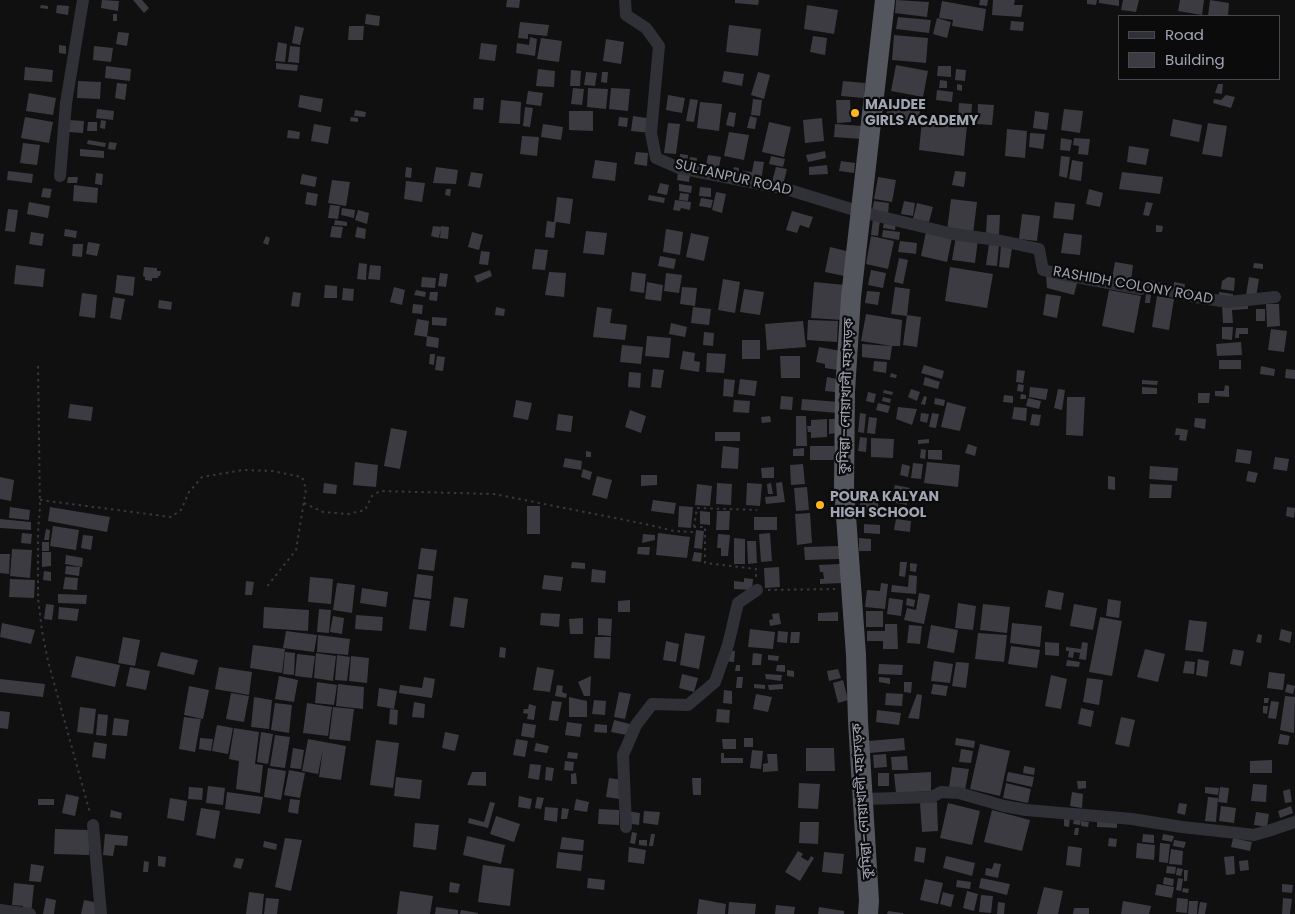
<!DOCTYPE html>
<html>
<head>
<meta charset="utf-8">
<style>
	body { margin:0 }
	#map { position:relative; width:1295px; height:914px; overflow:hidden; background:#101011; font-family:Poppins,sans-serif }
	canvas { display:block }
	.legend { position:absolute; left:1118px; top:15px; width:162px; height:65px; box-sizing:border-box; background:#0b0b0c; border:1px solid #47494f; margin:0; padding:6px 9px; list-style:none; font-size:15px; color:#a0a5b3 }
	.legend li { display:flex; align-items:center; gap:10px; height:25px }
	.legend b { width:25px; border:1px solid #47494f }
</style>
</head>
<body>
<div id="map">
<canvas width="1295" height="914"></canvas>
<ul class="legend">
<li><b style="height:6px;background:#303136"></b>Road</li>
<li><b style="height:14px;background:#3b3b41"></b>Building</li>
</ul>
</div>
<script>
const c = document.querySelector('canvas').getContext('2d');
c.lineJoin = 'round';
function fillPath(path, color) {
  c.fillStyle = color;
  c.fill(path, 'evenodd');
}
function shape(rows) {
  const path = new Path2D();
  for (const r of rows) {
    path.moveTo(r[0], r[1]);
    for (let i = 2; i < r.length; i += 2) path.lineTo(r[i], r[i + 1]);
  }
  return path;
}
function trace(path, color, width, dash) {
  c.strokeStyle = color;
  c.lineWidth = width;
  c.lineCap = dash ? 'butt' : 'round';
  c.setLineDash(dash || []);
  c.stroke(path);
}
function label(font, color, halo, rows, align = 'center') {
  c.font = font + ' Poppins,"Noto Sans Bengali",sans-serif';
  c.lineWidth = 4.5;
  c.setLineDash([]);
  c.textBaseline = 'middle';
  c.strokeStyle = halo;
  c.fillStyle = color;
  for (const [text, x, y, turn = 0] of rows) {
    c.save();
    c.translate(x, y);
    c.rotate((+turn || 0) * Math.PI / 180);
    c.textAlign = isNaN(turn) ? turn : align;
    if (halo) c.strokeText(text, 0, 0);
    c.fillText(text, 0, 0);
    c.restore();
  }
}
const building = shape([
	[102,0,119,1,118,11,101,8],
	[133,0,142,0,149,8,144,13],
	[507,0,520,0,519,8,506,7],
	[735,0,759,0,758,5,735,3],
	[896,0,929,2,927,17,895,13],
	[980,0,988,0,987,6,979,5],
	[993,0,1015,0,1014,5,1023,5,1021,17,992,15],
	[1087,0,1097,0,1096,5,1087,4],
	[1099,0,1119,0,1119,6,1099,3],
	[1123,0,1139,0,1136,12,1121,10],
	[1180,0,1204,0,1202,15,1178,11],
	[1210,0,1229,3,1228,16,1208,16],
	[942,1,986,9,983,31,952,26,953,20,939,18],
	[41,5,48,6,48,9,40,8],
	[57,5,69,6,68,15,56,13],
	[807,5,838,10,834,34,804,29],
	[113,14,117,14,117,21,113,21],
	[366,14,380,16,379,26,365,24],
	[898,17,931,20,929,33,896,29],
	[937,18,951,22,947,38,933,34],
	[1011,21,1024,22,1023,31,1010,30],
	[520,22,549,25,547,36,528,34,528,39,518,38],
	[729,25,761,29,758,56,726,52],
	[295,26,304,28,300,45,292,43],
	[349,26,364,26,363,40,348,40],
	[118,32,129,33,127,46,116,44],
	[894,35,928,38,926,63,892,60],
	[813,36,827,38,825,55,810,52],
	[530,37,537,39,535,56,516,53,517,43,529,45],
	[541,38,562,41,559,62,537,59],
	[606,39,624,42,621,64,603,61],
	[278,42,287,44,285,62,275,61],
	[481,43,497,45,495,61,479,59],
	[59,45,66,46,66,54,59,53],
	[94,46,113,48,111,62,93,60],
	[290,46,300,47,299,63,288,62],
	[276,63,298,65,297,71,276,69],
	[896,65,928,71,923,97,891,91],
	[106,66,131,69,130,81,105,78],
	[938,66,951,66,951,77,937,76],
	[25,67,53,70,52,82,24,80],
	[538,69,555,71,554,87,536,86],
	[956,69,966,70,965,81,955,80],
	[571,70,581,71,580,86,570,86],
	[724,71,744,74,742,86,722,82],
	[586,72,597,73,595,86,584,85],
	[602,72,608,72,607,83,601,82],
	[758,72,770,75,764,99,751,95],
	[940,80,947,81,947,88,939,88],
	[78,81,101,82,100,99,77,98],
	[843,81,865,83,864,98,841,96],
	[117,83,127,84,125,100,115,98],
	[957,84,962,85,962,91,957,90],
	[1218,84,1223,84,1222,94,1215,93],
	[573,88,584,89,582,105,571,104],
	[588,88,608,89,606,109,587,107],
	[611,88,630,89,628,111,609,109],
	[937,90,953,92,952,102,936,100],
	[528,91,543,93,541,106,526,104],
	[29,93,56,98,53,115,26,111],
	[300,95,323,99,321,112,298,107],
	[668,95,685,98,682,113,666,110],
	[1226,95,1235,97,1231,108,1213,103,1214,99,1221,100],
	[474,98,484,98,483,110,473,109],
	[690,99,698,100,694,122,686,121],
	[753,99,762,100,760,116,751,115],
	[501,100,521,102,520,124,499,123],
	[836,100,850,100,851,122,837,123],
	[700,102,722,104,719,131,697,128],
	[959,103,972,104,971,120,958,119],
	[978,104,994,105,992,125,977,124],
	[888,105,920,109,919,122,886,117],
	[525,107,533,108,530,127,523,126],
	[97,109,114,111,113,120,96,118],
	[1064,109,1083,111,1080,133,1061,130],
	[355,110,366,112,365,117,354,116],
	[569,111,593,111,593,131,569,130],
	[1035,111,1049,113,1047,130,1033,128],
	[729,112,736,113,734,127,726,125],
	[633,116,653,119,651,133,631,131],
	[750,116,757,118,755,129,747,128],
	[25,117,53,122,49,143,21,138],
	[351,117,358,118,358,122,350,121],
	[619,117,628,118,627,127,618,126],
	[822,118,824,141,805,143,803,120],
	[1173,119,1202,125,1199,142,1170,136],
	[69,120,84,121,83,133,68,132],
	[101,120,106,121,105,129,100,128],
	[922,120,967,126,964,156,919,150],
	[88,122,97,122,97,131,87,131],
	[769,122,791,127,784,157,762,152],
	[668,123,680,124,676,154,664,153],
	[1208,123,1227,126,1222,157,1202,154],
	[314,124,331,127,328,144,311,141],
	[543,124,563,127,561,140,541,137],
	[835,124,862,126,861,139,834,137],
	[1007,129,1027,131,1025,158,1005,156],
	[288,130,300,132,299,139,287,138],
	[729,132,749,135,744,160,724,156],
	[1030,133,1045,134,1043,149,1029,147],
	[522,136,539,137,537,156,520,154],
	[1061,138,1072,140,1070,151,1060,150],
	[1074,138,1090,139,1088,155,1078,154,1079,146,1073,145],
	[88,140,106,143,105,147,87,144],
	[109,142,117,143,115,150,108,149],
	[23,143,40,145,37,165,20,163],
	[1129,146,1149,149,1146,165,1127,162],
	[80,149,104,151,104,158,80,156],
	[825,151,826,158,808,162,806,155],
	[636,152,648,153,647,166,634,164],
	[680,154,688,155,687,165,679,165],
	[708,155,721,157,718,172,705,170],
	[771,156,785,159,783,167,769,164],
	[1061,156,1070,157,1067,178,1059,176],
	[690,157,697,158,696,168,689,167],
	[595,160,617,163,615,181,592,178],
	[1072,160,1083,162,1081,181,1069,179],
	[754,161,764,162,761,181,742,178,743,171,752,172],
	[841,161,855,163,854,173,839,171],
	[827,165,828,174,809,175,809,167],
	[406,167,412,168,411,178,405,177],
	[436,167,458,170,456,184,433,183],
	[734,167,739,168,738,176,733,175],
	[776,167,787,169,783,185,772,182],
	[8,171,33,174,32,183,7,180],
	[955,171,966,172,964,187,952,185],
	[471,172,483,174,480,188,468,186],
	[678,172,690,174,689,182,677,180],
	[1122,172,1163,177,1160,194,1119,189],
	[96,173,103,174,102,185,95,184],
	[302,174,317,177,315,187,300,184],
	[68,177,78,177,77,183,67,183],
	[878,177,896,180,892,202,874,199],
	[332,180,350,182,346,206,328,203],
	[406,181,425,183,422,202,404,199],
	[660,183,669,185,667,195,657,193],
	[679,184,692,186,691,193,679,191],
	[74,185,98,188,97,203,73,201],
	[700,187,711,188,711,197,699,196],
	[43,188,52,189,50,198,41,197],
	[446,189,451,189,450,196,445,195],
	[1089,189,1103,193,1100,207,1086,204],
	[307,192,318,194,316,206,305,204],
	[716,192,726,194,722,213,712,210],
	[680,193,689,194,688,201,679,200],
	[649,195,665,198,664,203,648,200],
	[557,197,573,199,570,224,556,222,554,238,545,237,547,221,554,222],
	[701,198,713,200,711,208,699,206],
	[951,199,977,202,973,234,947,231],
	[675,200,691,202,690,210,681,208,680,211,673,210],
	[874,201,889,203,888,214,872,211],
	[904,201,915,203,913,216,901,214],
	[29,202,50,206,48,218,27,214],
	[1055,202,1075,204,1073,220,1053,218],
	[1146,202,1153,203,1149,216,1143,215],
	[917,203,933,207,929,222,913,219],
	[330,205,340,206,338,219,328,218],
	[342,208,355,210,354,218,341,215],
	[8,209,18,210,15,232,5,231],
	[358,210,369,213,367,224,355,220],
	[792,211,813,217,809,228,800,225,797,233,786,230],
	[1022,214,1040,216,1037,241,1019,239],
	[987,215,1000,215,999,235,986,234],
	[873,219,880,220,878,236,871,235],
	[335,220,347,222,347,226,334,225],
	[884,221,896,223,895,230,883,228],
	[1156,225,1163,226,1162,232,1156,232],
	[332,226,343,227,341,238,330,237],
	[433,226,441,227,439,238,431,236],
	[441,226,449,227,448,239,440,238],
	[357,227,366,229,365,239,355,237],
	[65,229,77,231,76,238,64,236],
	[666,229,683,232,680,255,663,252],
	[883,230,900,232,899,240,882,237],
	[586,231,607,233,604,255,583,253],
	[31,232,44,234,42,246,29,244],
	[472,232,483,235,479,250,468,247],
	[926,232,952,238,947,262,921,256],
	[691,233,709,237,704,261,686,257],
	[1064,233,1082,235,1080,255,1061,253],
	[266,236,270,238,268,245,263,243],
	[871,236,894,241,888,269,866,264],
	[956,236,978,239,975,263,952,260],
	[900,241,917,243,916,254,898,252],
	[88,242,100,244,97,256,86,254],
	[73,244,83,244,82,257,72,256],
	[989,244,999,245,997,266,986,265],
	[1001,246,1012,248,1009,268,999,267],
	[830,247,850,252,844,276,825,272],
	[535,249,548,250,545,270,532,269],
	[481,251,490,252,488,265,479,264],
	[660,256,676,259,674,269,658,266],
	[899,258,908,260,903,284,894,282],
	[1115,262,1133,265,1131,281,1112,278],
	[359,263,367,264,366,280,357,279],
	[1254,263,1263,264,1263,269,1253,268],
	[16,265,45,269,43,287,14,284],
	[370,265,381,266,380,280,368,279],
	[144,267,157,268,157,271,161,271,160,276,158,276,158,278,152,278,152,281,145,280,145,277,143,276],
	[950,267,993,274,987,308,945,301],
	[490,270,492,276,477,283,474,276],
	[871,270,886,273,883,288,868,285],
	[549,272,566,273,564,297,545,295],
	[632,272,646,274,644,293,630,291],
	[440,273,448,274,446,287,438,286],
	[666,273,682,275,679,293,664,291],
	[117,275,135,277,133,296,115,293],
	[1046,275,1077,283,1074,295,1047,288],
	[422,277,436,278,435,288,421,287],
	[1228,277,1235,278,1234,291,1221,289,1222,281],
	[1249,277,1259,279,1256,297,1246,295],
	[723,279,740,282,735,313,718,310],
	[647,282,663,285,661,301,645,299],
	[814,282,845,285,842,320,811,318],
	[1174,282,1185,284,1184,290,1173,289],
	[325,285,337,286,337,298,324,298],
	[394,287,405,290,402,305,390,302],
	[682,287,697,288,695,306,680,304],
	[895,287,910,289,907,316,891,314],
	[343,288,354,289,353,301,342,300],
	[744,289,764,292,760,315,740,312],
	[416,290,426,292,425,297,414,295],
	[1109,290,1141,296,1134,333,1102,326],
	[867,291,880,292,878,305,865,303],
	[293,292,301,293,299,307,291,306],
	[430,292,438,292,437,301,429,300],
	[1219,292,1233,294,1234,298,1219,299],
	[82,293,97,295,95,318,79,316],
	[1146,293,1151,295,1150,303,1145,303],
	[1046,294,1061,296,1057,318,1043,315],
	[1157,296,1174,299,1169,330,1152,327],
	[113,297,125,299,121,320,110,318],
	[159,300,172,302,171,310,158,308],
	[413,304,423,305,422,314,412,313],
	[1248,304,1248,309,1232,310,1233,323,1223,323,1222,305],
	[1266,304,1279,304,1280,326,1267,327],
	[496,307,505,309,504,316,495,315],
	[597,307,612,309,610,323,627,325,625,340,593,337],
	[693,307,711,309,709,325,691,323],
	[1256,309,1265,309,1265,321,1256,321],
	[866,314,902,320,900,346,892,346,890,360,862,357,862,344,892,346,861,341],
	[907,315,921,317,917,347,903,345],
	[432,317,447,318,446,326,432,325],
	[417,319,429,321,427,337,414,335],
	[808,320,838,321,837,342,807,340],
	[803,321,806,347,767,350,765,324],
	[671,323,687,327,685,337,669,334],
	[1222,327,1233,327,1232,340,1222,339],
	[1236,328,1248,328,1248,334,1239,334,1239,338,1235,338],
	[1271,329,1287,331,1284,352,1268,350],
	[704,332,714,333,713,346,703,345],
	[427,336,439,338,438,348,426,346],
	[647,336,671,338,669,358,645,356],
	[742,340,760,340,760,359,742,359],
	[1241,342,1242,355,1217,356,1216,344],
	[622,345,643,347,641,364,620,362],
	[819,347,841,351,838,370,825,368,825,364,816,362],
	[683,351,695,353,694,361,700,362,699,372,680,369],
	[707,353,726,354,724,373,706,372],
	[430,354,435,354,434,365,429,364],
	[437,356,445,357,443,371,435,370],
	[780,356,800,356,800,378,781,378],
	[1219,360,1241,360,1241,369,1219,369],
	[874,361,887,362,886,373,873,371],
	[924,365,944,371,942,379,921,373],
	[1261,366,1275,369,1274,376,1260,374],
	[653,369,664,370,661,388,651,387],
	[1286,369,1295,370,1295,379,1285,378],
	[1017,370,1025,371,1023,383,1016,382],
	[629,372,641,373,640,388,628,387],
	[891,373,897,375,896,378,890,377],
	[827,377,837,379,835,392,825,391],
	[925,377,940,382,938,389,923,385],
	[724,379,735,380,733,397,723,396],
	[740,379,757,381,755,396,738,394],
	[1142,380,1158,381,1157,385,1142,384],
	[1018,384,1024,385,1023,392,1017,391],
	[1225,385,1229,386,1229,397,1215,396,1215,391,1224,391],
	[1030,387,1048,389,1046,400,1029,397],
	[1142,387,1157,388,1157,394,1142,394],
	[911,389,920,392,917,401,908,397],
	[1058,389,1065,390,1062,410,1054,408],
	[884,390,893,392,892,395,883,393],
	[868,392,876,394,874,403,866,401],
	[1198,393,1210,393,1209,403,1198,403],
	[1021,394,1026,395,1026,399,1020,399],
	[1004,395,1013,396,1013,403,1003,402],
	[781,396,793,397,792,410,780,409],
	[924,396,927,397,925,405,921,404],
	[883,397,891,399,890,403,882,401],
	[1067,397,1085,397,1083,436,1066,435],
	[935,398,945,400,944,406,934,404],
	[1028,398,1041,401,1039,409,1026,406],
	[802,399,839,402,838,413,801,410],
	[516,400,532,403,528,420,513,417],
	[734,400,750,401,749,413,733,412],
	[947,402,966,407,960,431,941,427],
	[878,403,890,406,888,413,876,410],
	[70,404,93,407,91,421,68,418],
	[898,407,917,409,912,425,896,419],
	[1014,407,1027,408,1026,421,1012,419],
	[630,410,646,416,641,433,625,427],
	[860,413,866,414,864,433,858,432],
	[921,413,929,414,927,423,920,421],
	[932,413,939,414,936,428,929,427],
	[558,414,573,416,571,432,556,430],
	[1032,414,1041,415,1039,426,1030,425],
	[770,416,771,422,762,423,761,417],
	[796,416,806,416,807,446,796,446],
	[869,417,877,418,875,434,867,433],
	[1195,418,1206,419,1205,429,1194,427],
	[827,419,827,437,811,438,811,432,808,432,807,426,811,426,811,420],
	[829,419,837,419,837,433,829,434],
	[391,428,407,431,400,469,384,466],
	[1176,428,1188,430,1186,441,1179,440,1180,435,1175,435],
	[715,432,740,432,740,441,715,441],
	[860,437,867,438,866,452,858,451],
	[871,438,894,439,893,458,871,457],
	[929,439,929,443,918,444,918,440],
	[968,444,977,447,975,456,965,453],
	[723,446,739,448,738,469,721,468],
	[810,446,834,446,834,460,810,460],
	[804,448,804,456,793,456,793,449],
	[921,449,926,450,925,459,920,458],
	[1237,449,1252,451,1250,464,1235,462],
	[928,450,942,450,942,460,928,459],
	[586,451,591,452,591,457,586,457],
	[1275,457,1289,459,1287,471,1273,469],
	[565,458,582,461,581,470,563,467],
	[355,462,378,465,376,487,353,485],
	[927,462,960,465,958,487,924,483],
	[913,463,923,464,921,479,911,478],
	[803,464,805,484,791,485,790,465],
	[902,464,910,466,908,477,900,475],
	[1150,466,1178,468,1177,481,1149,479],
	[774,467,774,478,762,478,761,468],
	[583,469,592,472,590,480,581,477],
	[1248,471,1258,473,1255,483,1246,481],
	[641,475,657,475,657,485,641,486],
	[597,476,612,480,607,499,592,495],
	[1108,476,1115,477,1115,490,1108,489],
	[0,477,14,480,11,501,0,499],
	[782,482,785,502,766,504,765,497,777,496,776,483],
	[324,483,337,485,336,494,323,493],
	[717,483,732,484,731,505,716,504],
	[747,483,762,484,760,506,746,505],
	[771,483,773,494,768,494,767,484],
	[697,484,712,486,710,506,695,505],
	[1150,484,1172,485,1171,498,1149,498],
	[895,485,910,488,907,505,891,502],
	[807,487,809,510,796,511,794,488],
	[861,492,877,494,879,514,859,514],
	[653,500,676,503,674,514,651,511],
	[527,506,540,506,540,534,527,534],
	[679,506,693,507,691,528,678,527],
	[10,507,30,510,29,520,9,518],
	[50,507,110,517,107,532,48,521],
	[1287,507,1295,508,1294,518,1286,516],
	[700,511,710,512,710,525,700,524],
	[717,511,730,511,729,530,716,530],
	[810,513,812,543,797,545,795,514],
	[754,517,777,517,777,530,754,530],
	[0,519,31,522,31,530,0,528],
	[896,519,911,521,910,532,894,530],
	[864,524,880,525,880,534,864,533],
	[53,526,79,530,76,550,50,546],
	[46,529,50,530,49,540,44,540],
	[696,530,704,531,702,549,694,548],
	[22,533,32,534,31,544,21,543],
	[658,533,690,537,687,558,656,555],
	[770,533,772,561,761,562,759,534],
	[643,534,655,535,655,540,642,543],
	[718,534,730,535,728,556,721,556,721,548,717,548],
	[83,535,93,536,91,550,81,548],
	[734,538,745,539,745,564,734,564],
	[859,538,871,539,871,551,859,551],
	[747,541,756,541,757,563,748,564],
	[42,542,49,542,49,551,42,551],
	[839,546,839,559,805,560,804,547],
	[638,547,650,547,649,555,637,554],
	[421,548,437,550,434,571,418,569],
	[12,549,32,550,30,578,10,576],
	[42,552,51,552,51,566,42,567],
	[694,552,702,553,701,562,692,561],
	[0,554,10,554,9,574,0,573],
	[66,555,83,558,82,567,65,564],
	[572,562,585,563,585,569,571,568],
	[900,562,907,562,905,577,899,576],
	[910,563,917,564,916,572,910,571],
	[841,564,842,583,820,584,820,579,824,579,823,572,820,572,819,565],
	[66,566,80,567,79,576,65,574],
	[779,567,780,587,765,588,764,568],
	[592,569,606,571,605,583,591,582],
	[44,571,51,572,51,581,43,580],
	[417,574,433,576,431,599,414,597],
	[544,575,563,577,561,591,542,589],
	[909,575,917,576,916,594,891,592,892,585,908,587],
	[65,577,78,578,77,590,63,589],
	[310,577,333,579,331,604,308,602],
	[744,578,753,579,752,590,734,589,734,581,744,582],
	[10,579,35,580,34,598,9,597],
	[246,581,254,582,252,595,245,595],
	[337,583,355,585,352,613,333,610],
	[881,583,888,584,885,609,865,607,867,590,880,591],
	[362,588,388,592,386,607,360,603],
	[1048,590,1064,593,1061,610,1045,607],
	[919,593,930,595,924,624,904,620,907,608,916,610],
	[58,594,87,595,86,604,58,603],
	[454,597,468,599,464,628,450,626],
	[889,598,903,600,901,616,887,614],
	[907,598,915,600,914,607,906,605],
	[413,599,430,601,426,631,409,629],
	[1108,599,1121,601,1119,618,1106,616],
	[630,600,630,612,618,612,618,601],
	[958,603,976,606,973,630,955,628],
	[46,604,54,605,52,620,44,619],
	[983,604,1010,607,1007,633,980,630],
	[1074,604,1097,608,1093,630,1070,626],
	[59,607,79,609,77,621,58,619],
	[264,607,309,610,308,631,263,628],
	[319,609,331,610,329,633,317,632],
	[866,611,883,611,883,627,866,627],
	[838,612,838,621,818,621,818,613],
	[541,613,560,614,559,627,540,625],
	[779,613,781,624,770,626,769,620,773,619,772,614],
	[356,615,383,617,382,631,355,629],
	[333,616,344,618,342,634,330,632],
	[1100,617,1122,621,1112,676,1089,672],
	[583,618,583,634,570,634,569,619],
	[598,618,612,619,611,636,598,635],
	[1189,620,1207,622,1203,652,1185,650],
	[2,623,35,630,31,644,0,637],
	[1012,623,1042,626,1040,647,1010,643],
	[885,624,897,624,898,649,883,649,883,641,867,641,867,631,885,631],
	[909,625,922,626,920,644,907,643],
	[931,625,958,630,954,653,927,648],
	[750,629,775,632,773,649,748,647],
	[1281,629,1292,632,1290,643,1279,640],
	[286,631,317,635,314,652,283,648],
	[778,631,788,632,787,643,777,642],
	[791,632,800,632,799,643,790,643],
	[685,633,705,636,699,669,680,665],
	[978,633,1007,635,1004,662,975,659],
	[1258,634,1262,635,1261,643,1256,642],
	[318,635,350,639,348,655,317,652],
	[123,637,140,640,135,666,118,663],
	[595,637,611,637,610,659,594,658],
	[666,641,679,644,676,662,663,660],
	[1045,642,1059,643,1059,656,1045,655],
	[1082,642,1088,643,1086,660,1079,659,1080,653,1074,652,1073,658,1068,657,1069,651,1066,651,1066,647,1081,649],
	[253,645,285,649,282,673,250,668],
	[1011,646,1040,650,1037,668,1008,664],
	[500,647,506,648,505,658,499,657],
	[1145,649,1165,654,1158,682,1137,677],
	[1233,649,1244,651,1241,666,1230,664],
	[724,650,735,651,734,662,724,661],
	[161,652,198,660,194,675,157,666],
	[285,652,295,653,294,675,283,674],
	[316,653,336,656,333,681,314,678],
	[753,653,762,654,761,665,752,665],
	[297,654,315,656,312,678,295,676],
	[337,655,350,657,347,681,335,680],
	[768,655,779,656,778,661,768,660],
	[76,656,120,665,115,687,71,677],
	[351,656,369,658,367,683,349,681],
	[1198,659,1209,661,1207,677,1196,675],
	[1067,660,1080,662,1079,667,1066,666],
	[934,661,953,664,950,683,931,681],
	[1185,661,1195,662,1194,674,1183,673],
	[956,662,969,663,966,688,952,686],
	[879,664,903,665,902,675,878,674],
	[736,665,740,665,740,671,735,671],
	[777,665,785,665,785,672,776,671],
	[130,667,150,671,146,690,126,686],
	[219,667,252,672,249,695,215,689],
	[537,667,554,670,550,692,533,690],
	[838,669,841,678,829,681,827,671],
	[787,670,794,671,794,677,787,676],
	[1269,672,1285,674,1283,690,1267,688],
	[682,674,698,678,694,692,679,688],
	[765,674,782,675,781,681,766,679],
	[1051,675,1067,679,1061,709,1045,706],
	[279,676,298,680,294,702,275,699],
	[591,676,590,696,584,696,578,682],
	[424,677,435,679,432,698,399,693,400,685,422,688],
	[737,677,743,677,742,688,736,688],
	[879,677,890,678,890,684,879,682],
	[1087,678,1103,680,1099,705,1083,702],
	[0,679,45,684,43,697,0,692],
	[843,680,848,700,838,703,833,683],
	[317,682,337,685,334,705,315,703],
	[904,682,912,682,911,693,904,692],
	[338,684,364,687,363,709,336,706],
	[754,684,765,685,765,689,754,688],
	[783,684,783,689,769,690,768,685],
	[933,684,948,686,946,696,931,694],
	[1287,684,1295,686,1293,694,1285,692],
	[557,685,563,686,562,692,567,694,566,698,555,696],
	[189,686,209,690,203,719,184,715],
	[379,688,397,691,394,709,377,706],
	[724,690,732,691,732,704,723,703],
	[619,692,631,694,625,719,614,717],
	[231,693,249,696,244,722,226,719],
	[886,693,903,694,902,706,885,705],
	[756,694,772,697,768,712,753,709],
	[917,694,922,695,919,719,908,718],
	[1285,696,1295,697,1294,733,1280,730],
	[254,697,272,700,269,729,251,727],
	[569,697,587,701,587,717,569,717],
	[1264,698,1269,698,1268,703,1264,703],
	[594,700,606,701,605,715,592,714],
	[552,701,562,702,558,721,549,720],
	[1271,701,1279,702,1276,719,1268,718],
	[414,702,425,704,424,718,412,717],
	[275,703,292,705,289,733,271,730],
	[307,703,332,707,328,736,303,733],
	[529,704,536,706,534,720,527,719,528,714,523,713,524,709,528,709],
	[1263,706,1268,706,1267,714,1263,713],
	[80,707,96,709,93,734,77,732],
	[333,707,354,709,350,741,329,739],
	[1081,708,1094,711,1091,727,1078,724],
	[390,709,398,710,397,725,389,724],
	[717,709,730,710,729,723,716,722],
	[877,710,901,713,899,725,876,722],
	[0,711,10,712,8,729,0,728],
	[98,714,108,715,106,736,96,735],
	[184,717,201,719,195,752,179,749],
	[1121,717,1135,720,1129,747,1115,744],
	[114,718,129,720,127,736,112,735],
	[614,720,630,724,627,735,611,732],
	[567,722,582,724,580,737,565,735],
	[523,723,536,725,534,738,521,736],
	[595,724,607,725,607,733,594,732],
	[217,725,233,728,228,754,212,751],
	[234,728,259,732,255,764,263,765,260,793,236,789,239,761,229,759],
	[261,732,273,734,268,764,257,762],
	[445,732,459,735,455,751,442,748],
	[1280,734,1290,736,1288,745,1278,744],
	[275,735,290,737,285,768,270,766],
	[200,738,213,739,211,751,199,749],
	[744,738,753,738,753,747,744,747],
	[904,738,905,750,869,753,868,741],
	[956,738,975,741,974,748,955,745],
	[308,739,346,746,341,780,319,777,323,749,318,774,302,771],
	[516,739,528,741,525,757,513,755],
	[722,739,736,739,736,749,723,749],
	[376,740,399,743,393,788,370,785],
	[94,742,107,744,105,759,92,757],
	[536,743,549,746,547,753,534,751],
	[980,744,1010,751,1000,796,970,789],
	[293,748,304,750,301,769,290,768],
	[806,748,834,748,835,771,806,771],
	[961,749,973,751,971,763,959,762],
	[752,750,763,751,761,769,750,768],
	[568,752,578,753,577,759,567,758],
	[721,753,724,753,724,758,743,758,743,763,721,763],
	[767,754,777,754,778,771,763,772,763,764,768,763],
	[886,754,887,767,874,768,873,755],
	[907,756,908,770,892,770,891,757],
	[1272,760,1272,773,1250,773,1250,761],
	[565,761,574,762,573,771,564,770],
	[530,764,541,765,539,780,528,778],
	[1024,766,1035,768,1034,775,1023,773],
	[546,767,554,768,552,781,545,780],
	[952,767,969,769,965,790,949,788],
	[268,768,286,771,281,800,264,797],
	[289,770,305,773,300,798,284,795],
	[472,772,486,772,486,786,467,785],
	[931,772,931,791,896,793,894,774],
	[1008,772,1034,777,1032,787,1006,781],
	[576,773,577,784,571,784,571,774],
	[878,773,889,773,889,786,878,786],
	[396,777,422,780,420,799,394,796],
	[609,778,629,781,626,800,606,797],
	[692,778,701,778,701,795,693,795],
	[1077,781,1086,781,1086,788,1078,789],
	[799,783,820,784,818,809,798,808],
	[1006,783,1031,789,1028,803,1003,798],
	[1253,784,1267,785,1266,802,1251,801],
	[208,786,225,788,223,805,206,803],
	[189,787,203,788,202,800,188,799],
	[1205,787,1219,788,1218,795,1205,793],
	[1220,787,1229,788,1227,803,1218,802],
	[1290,789,1292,802,1285,803,1283,791],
	[227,792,263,797,260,814,225,809],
	[1072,792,1083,794,1082,808,1070,806],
	[66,794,79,797,75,816,62,813],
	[519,796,532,799,530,809,518,807],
	[537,797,544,798,541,809,535,808],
	[1208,797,1218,798,1216,822,1205,821],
	[170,798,187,801,184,821,167,818],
	[38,799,54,799,54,805,38,805],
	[290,799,300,800,298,814,288,812],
	[576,799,589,802,587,812,574,810],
	[490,802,495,803,488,828,468,823,469,818,484,822],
	[937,802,938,831,922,832,920,803],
	[948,803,980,811,972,845,940,838],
	[1179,803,1187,804,1185,815,1177,813],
	[1221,806,1236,808,1234,823,1219,821],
	[1291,806,1293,813,1280,818,1278,811],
	[545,807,558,808,557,822,544,820],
	[201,808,220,811,215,839,196,835],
	[562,808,569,809,567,819,561,819],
	[599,809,619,810,619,825,598,824],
	[111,810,122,813,121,819,110,817],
	[992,810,1030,820,1022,851,984,842],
	[627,811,640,813,639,825,625,823],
	[644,811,660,812,658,825,643,823],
	[1256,812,1269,814,1267,827,1254,825],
	[496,816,520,824,514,842,490,834],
	[1064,818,1070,818,1069,827,1064,826],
	[1074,819,1081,820,1080,825,1073,824],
	[1097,820,1117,822,1117,828,1097,827],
	[1081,821,1089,822,1088,827,1081,826],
	[800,822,819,822,818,844,799,843],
	[415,823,439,825,436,850,413,847],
	[1075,828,1079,828,1078,835,1074,835],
	[55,829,89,830,89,855,54,854],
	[632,832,637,833,635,844,630,843],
	[105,834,128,836,127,846,115,845,113,856,103,855],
	[651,834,655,834,653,846,649,846],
	[1143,834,1154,835,1154,843,1142,842],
	[1163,834,1174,836,1172,842,1162,840],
	[467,836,505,845,501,864,463,855],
	[562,837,584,840,583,851,560,849],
	[285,838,302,840,291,891,275,887],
	[1109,838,1117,839,1116,847,1108,846],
	[1233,838,1252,842,1250,851,1231,847],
	[639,840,647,840,647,846,639,845],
	[1174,840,1186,842,1184,848,1173,846],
	[264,841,277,844,276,850,263,847],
	[1137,843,1155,845,1154,860,1136,858],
	[1160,843,1170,844,1168,863,1159,862],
	[1068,846,1082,848,1080,867,1066,865],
	[629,847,646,850,644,864,628,862],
	[916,847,926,848,924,863,914,861],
	[1171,849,1183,851,1182,865,1169,864],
	[798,851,803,854,801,857,808,861,811,856,814,858,800,881,785,872],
	[558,852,583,855,581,871,556,868],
	[824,852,844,854,842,874,822,872],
	[158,856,166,857,165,867,158,866],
	[946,856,975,863,972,876,943,868],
	[1234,856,1235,874,1226,875,1224,857],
	[236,858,244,859,241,869,233,867],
	[1248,860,1249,870,1240,871,1239,861],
	[144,861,149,862,148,872,143,872],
	[994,863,1001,864,998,878,985,875,986,868,992,869],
	[31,864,44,866,41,882,29,881],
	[483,865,514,869,510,906,478,902],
	[1167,866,1176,867,1175,874,1166,873],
	[1177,868,1183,869,1181,876,1176,875],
	[1184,870,1188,870,1187,881,1184,881],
	[1164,877,1174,879,1173,886,1163,884],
	[588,878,605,880,604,890,587,888],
	[981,878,1010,884,1007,895,979,888],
	[1178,878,1183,879,1181,891,1176,890],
	[925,879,943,883,938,904,920,900],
	[957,880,971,882,970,889,956,887],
	[450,882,460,884,458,893,449,892],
	[14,883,34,885,31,914,23,914,23,906,12,905],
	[1157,884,1174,887,1172,898,1155,895],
	[1282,884,1293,885,1292,893,1282,892],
	[1044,887,1063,891,1058,914,1037,914],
	[1183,888,1189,889,1188,893,1182,892],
	[400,891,433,896,430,914,397,914],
	[967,891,978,894,974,911,963,908],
	[249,892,264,894,262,914,246,914],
	[943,892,954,895,951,907,940,904],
	[981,895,993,896,991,913,979,912],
	[46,898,56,900,54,914,43,914],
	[266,898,279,899,277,914,264,914],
	[1177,898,1188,899,1187,913,1176,912],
	[1283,898,1292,899,1290,914,1282,914],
	[699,899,726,904,725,914,697,914],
	[84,900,99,903,97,914,81,914],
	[1123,901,1151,906,1149,914,1121,914],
	[1189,901,1198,901,1197,914,1188,914],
	[729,902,756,904,755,914,728,914],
	[998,902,1005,903,1004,914,997,914],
	[1200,902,1207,903,1205,914,1198,914],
	[776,905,795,907,794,914,775,914],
	[436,907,458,910,458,914,435,914],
	[819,907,844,911,844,914,818,914],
	[1074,908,1089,908,1089,914,1073,914],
	[461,910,478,913,478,914,460,914],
	[888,911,903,913,903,914,887,914]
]);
const path = shape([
	[38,366,40,507,38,532,38,598,42,631,48,661,90,813],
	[40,500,171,517,181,510,189,492,202,477,243,470,272,471,302,477,306,489,296,550,265,589],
	[304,503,323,512,348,514,365,510,372,496,380,491,494,494,645,524,674,531,692,532,694,527,705,527,705,563,756,569,756,579],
	[694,527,697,508,757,510],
	[768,590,835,589]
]);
const minor = shape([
	[625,0,626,15,646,28,659,46,651,133,656,158,679,168,786,189,861,212,953,234,997,240,1039,249,1043,270,1060,274,1141,289,1149,286,1195,297,1228,302,1275,297],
	[60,176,66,103,83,0],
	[863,799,932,797,941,792,959,793,1004,806,1026,810,1132,819,1182,827,1246,834,1254,835,1268,831,1295,822],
	[93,825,101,914],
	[626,827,623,755,636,725,652,704,688,705,715,682,728,645,738,603,757,590],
	[0,910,30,914]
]);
const trunk = shape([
	[868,914,869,901,858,721,856,655,844,488,845,391,851,297,885,0]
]);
const markers = [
	[855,113,5,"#fcb61d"],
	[820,505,5,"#fcb61d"]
];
const poiNames = [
	["MAIJDEE",865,105],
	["GIRLS ACADEMY",865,121],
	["POURA KALYAN",830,497],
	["HIGH SCHOOL",830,513]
];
const streetNames = [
	["SULTANPUR ROAD",733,178,13],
	["RASHIDH COLONY ROAD",1133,286,10],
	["কুমিল্লা–নোয়াখালী মহাসড়ক",847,396,-88],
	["কুমিল্লা–নোয়াখালী মহাসড়ক",863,801,-94]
];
fillPath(building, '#3b3b41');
trace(path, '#36383d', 2, [2.5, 4]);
trace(minor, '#303136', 12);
trace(trunk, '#54565e', 20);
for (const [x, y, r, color] of markers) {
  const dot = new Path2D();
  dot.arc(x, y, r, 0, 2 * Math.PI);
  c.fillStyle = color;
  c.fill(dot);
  trace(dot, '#0b0b0c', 2);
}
label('bold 14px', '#a0a5b3', '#0b0b0c', poiNames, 'left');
label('14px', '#a0a5b3', '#0b0b0c', streetNames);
</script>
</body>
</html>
